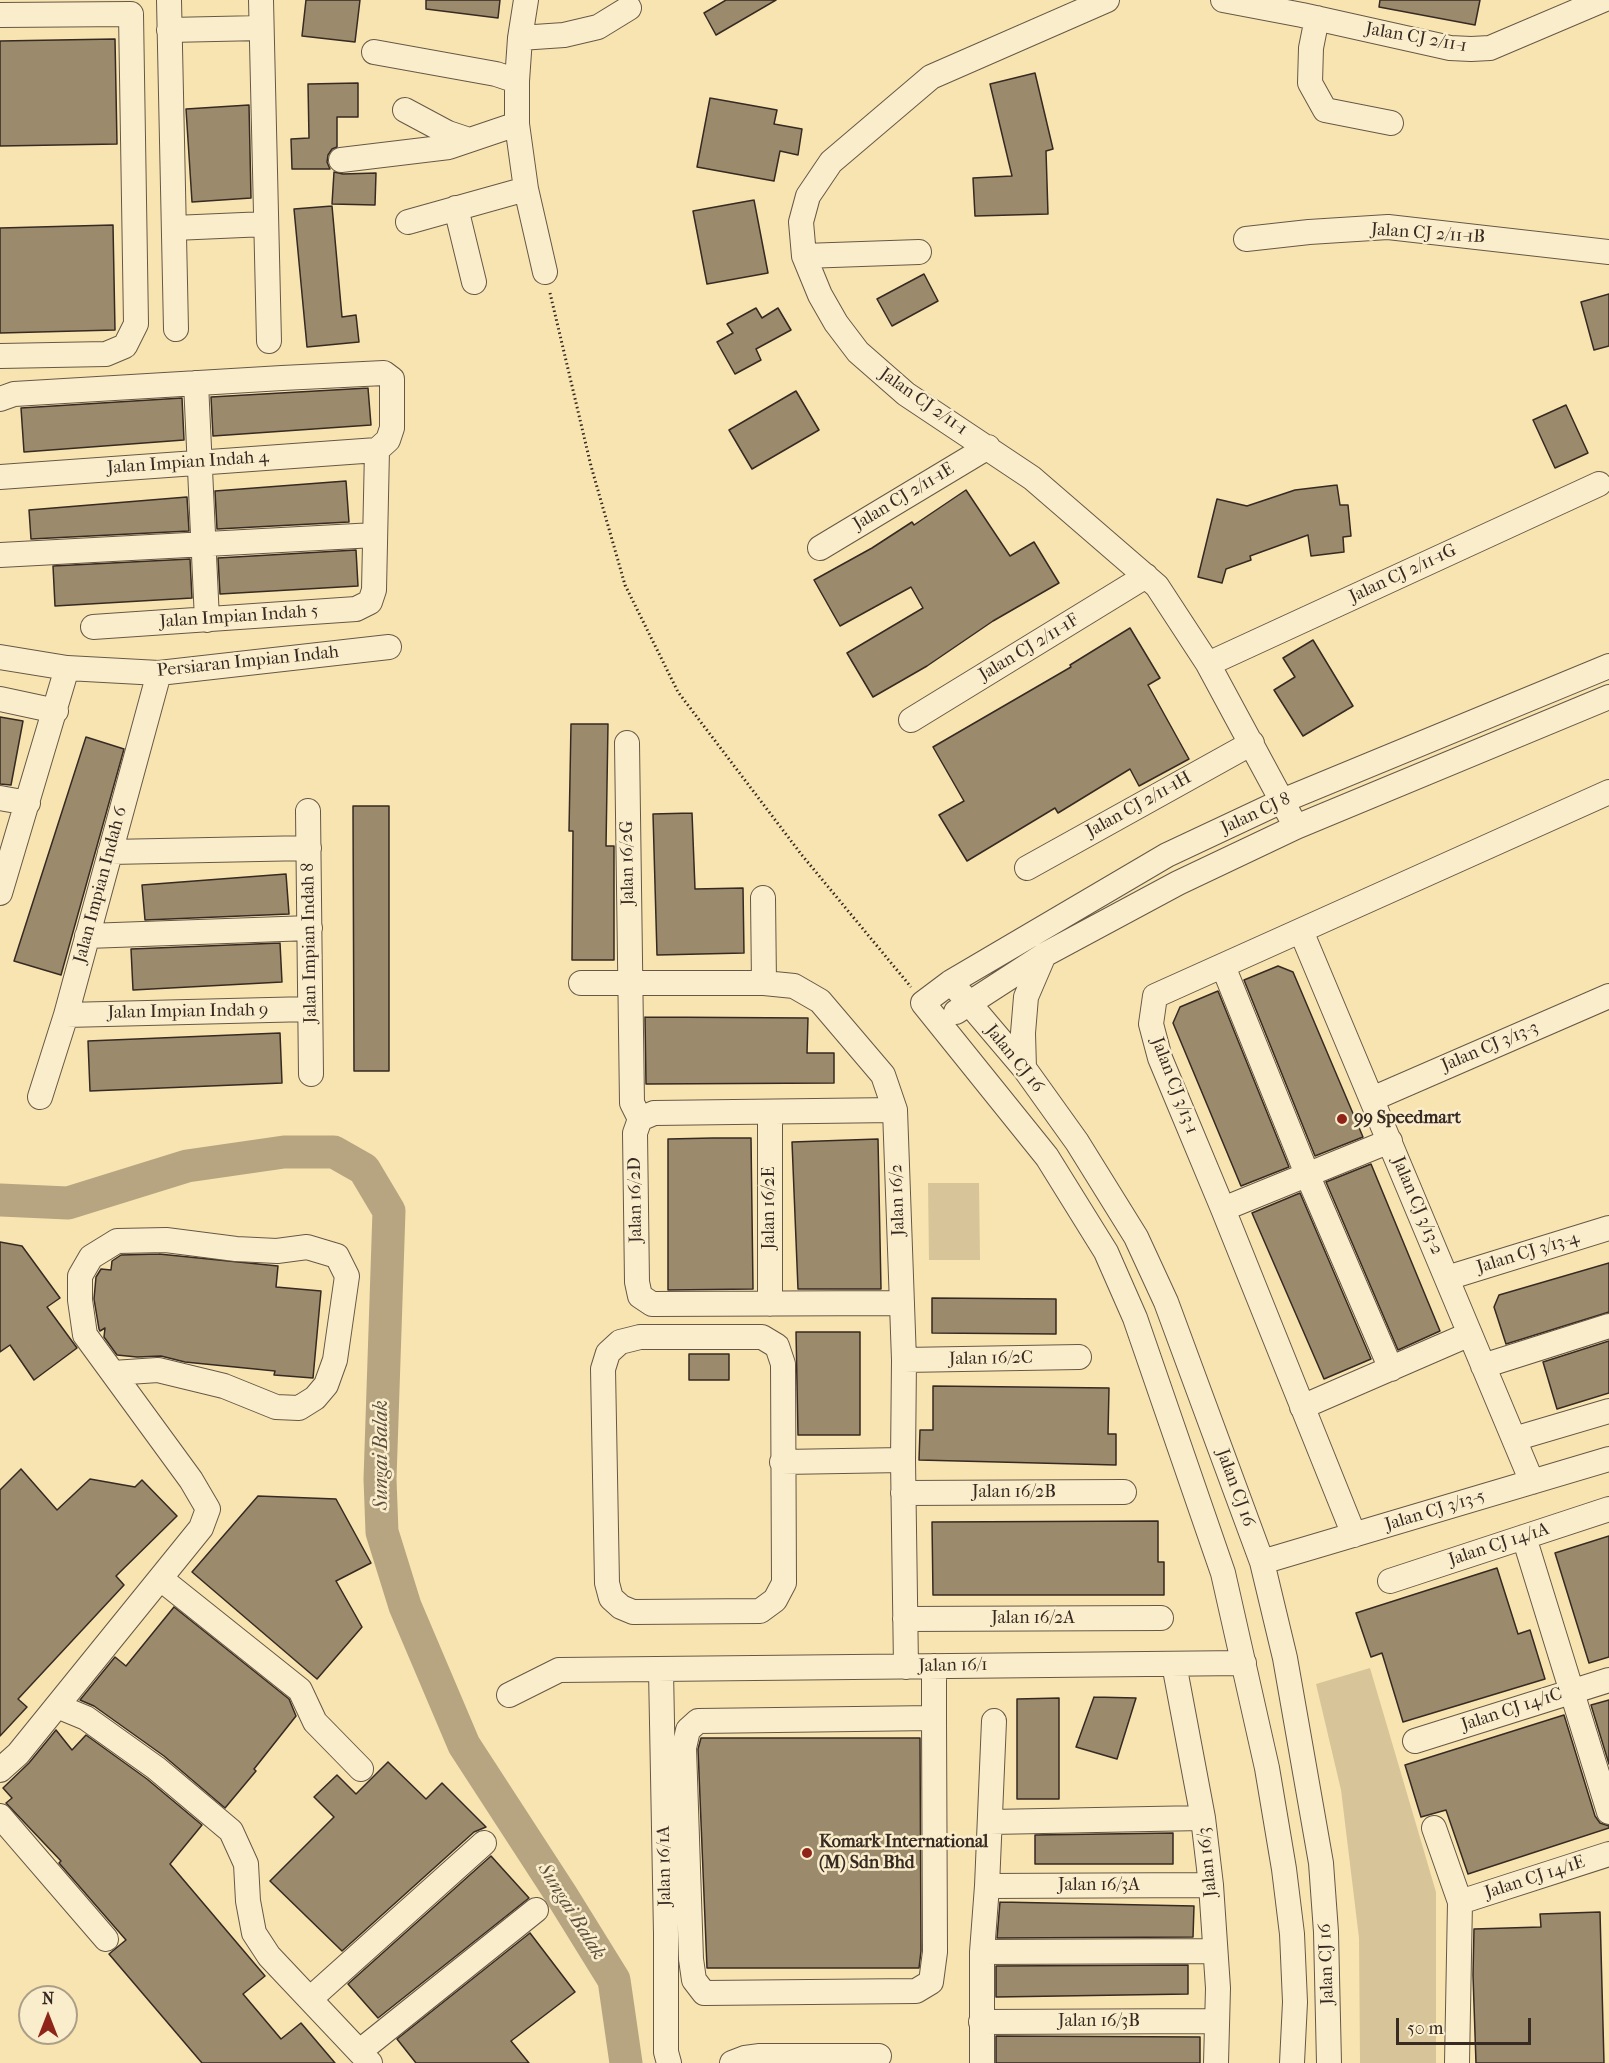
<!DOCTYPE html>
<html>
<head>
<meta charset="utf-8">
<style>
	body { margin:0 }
	#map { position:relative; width:1609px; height:2063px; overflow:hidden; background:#f8e4b1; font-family:"IM FELL French Canon",serif }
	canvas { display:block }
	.north { position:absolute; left:18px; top:1985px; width:60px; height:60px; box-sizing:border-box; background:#faedcc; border:2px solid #ac9f88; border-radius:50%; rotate:0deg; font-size:16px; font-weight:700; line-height:24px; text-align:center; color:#362a22 }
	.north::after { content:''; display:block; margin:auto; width:21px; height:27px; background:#8f2418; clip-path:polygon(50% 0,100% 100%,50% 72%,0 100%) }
	.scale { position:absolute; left:1396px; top:2018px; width:135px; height:27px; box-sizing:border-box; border:3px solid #362a22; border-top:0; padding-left:8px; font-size:18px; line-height:21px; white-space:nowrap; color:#362a22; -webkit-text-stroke:4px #faedcc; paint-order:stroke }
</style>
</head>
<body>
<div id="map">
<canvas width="1609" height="2063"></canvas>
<div class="north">N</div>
<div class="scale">50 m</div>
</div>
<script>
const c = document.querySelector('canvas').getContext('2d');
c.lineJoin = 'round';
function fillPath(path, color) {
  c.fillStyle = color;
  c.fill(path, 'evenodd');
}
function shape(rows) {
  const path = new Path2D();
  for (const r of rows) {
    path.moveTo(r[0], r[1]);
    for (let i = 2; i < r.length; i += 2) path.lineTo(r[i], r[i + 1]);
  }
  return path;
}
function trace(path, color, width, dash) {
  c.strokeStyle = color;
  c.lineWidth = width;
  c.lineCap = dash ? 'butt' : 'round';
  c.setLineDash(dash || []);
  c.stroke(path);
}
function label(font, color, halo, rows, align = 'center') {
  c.font = font + ' "IM FELL French Canon",serif';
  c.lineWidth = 5;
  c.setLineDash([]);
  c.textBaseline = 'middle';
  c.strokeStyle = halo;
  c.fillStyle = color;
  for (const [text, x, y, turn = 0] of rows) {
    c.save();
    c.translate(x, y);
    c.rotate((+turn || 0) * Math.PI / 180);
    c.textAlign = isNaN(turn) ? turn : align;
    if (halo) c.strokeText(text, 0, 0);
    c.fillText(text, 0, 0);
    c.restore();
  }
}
const green = shape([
	[928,1183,979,1183,980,1260,929,1260],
	[1370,1668,1436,1892,1436,2063,1360,2063,1359,1938,1341,1790,1316,1684]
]);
const river = shape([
	[0,1200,68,1203,187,1166,284,1152,334,1152,364,1169,389,1211,380,1479,382,1532,405,1606,464,1745,562,1896,614,1980,626,2063]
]);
const building = shape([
	[306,0,360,0,355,42,302,36,306,0],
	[426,0,500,0,498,18,426,9,426,0],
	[726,0,776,0,716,35,704,13,726,0],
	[1380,0,1480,0,1475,25,1379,7,1380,0],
	[115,39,117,144,0,146,0,41,115,39],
	[1035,73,1053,149,1046,151,1048,214,975,216,973,178,1012,176,990,84,1035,73],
	[358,83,358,117,337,117,337,147,332,149,328,155,327,162,330,169,292,169,291,139,309,138,308,84,358,83],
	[710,98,777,110,774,124,802,129,798,155,780,151,774,181,697,167,710,98],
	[249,105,251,198,192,202,186,109,249,105],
	[334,172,343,174,376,173,375,205,332,204,334,172],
	[754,200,768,273,707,284,693,211,754,200],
	[332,206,342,317,356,315,359,342,307,347,294,209,332,206],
	[113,225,115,330,0,333,0,228,113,225],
	[924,274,938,301,892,326,877,299,924,274],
	[1609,294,1609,346,1594,350,1581,302,1609,294],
	[756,308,762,318,778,308,791,330,756,349,761,360,735,374,717,342,733,333,727,324,756,308],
	[368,388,371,425,213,436,211,397,368,388],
	[796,391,819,430,752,469,729,430,796,391],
	[182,398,184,440,24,452,21,408,182,398],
	[1566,405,1588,453,1555,468,1533,420,1566,405],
	[346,481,349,522,217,529,215,491,346,481],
	[1337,485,1340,505,1348,505,1351,536,1343,537,1344,552,1311,556,1308,535,1250,556,1251,560,1226,569,1222,583,1198,577,1217,499,1247,506,1295,490,1337,485],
	[966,490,1010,556,1034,542,1059,583,993,621,927,666,873,697,847,653,923,608,911,587,840,626,814,580,872,548,912,522,914,525,966,490],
	[187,497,189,531,31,539,29,510,187,497],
	[356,550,358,586,220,594,218,558,356,550],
	[190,559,192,598,55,606,53,566,190,559],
	[1130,628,1160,678,1148,685,1189,759,1139,786,1130,769,1058,813,1055,808,967,861,939,815,964,801,933,747,1071,667,1070,665,1130,628],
	[1313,640,1353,706,1303,736,1274,690,1295,677,1283,658,1313,640],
	[0,717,23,721,11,785,0,784,0,717],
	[571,724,608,724,606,846,614,846,614,960,572,960,573,831,569,831,571,724],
	[86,737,124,749,61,975,14,961,86,737],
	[353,806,389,806,389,1071,354,1071,353,806],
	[692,813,695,889,743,888,744,953,657,955,653,814,692,813],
	[286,874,289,914,145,920,142,885,286,874],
	[280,943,282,982,133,990,131,949,280,943],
	[1278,966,1293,972,1363,1137,1315,1156,1244,980,1278,966],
	[1218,991,1289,1167,1241,1186,1173,1023,1180,1007,1218,991],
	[645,1017,808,1018,807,1053,834,1053,834,1083,646,1084,645,1017],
	[280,1033,282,1083,90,1091,88,1041,280,1033],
	[713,1138,751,1138,753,1289,668,1290,668,1139,713,1138],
	[878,1139,881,1289,798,1289,792,1142,878,1139],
	[1371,1164,1440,1331,1398,1350,1326,1182,1371,1164],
	[1300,1193,1371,1359,1324,1379,1252,1213,1300,1193],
	[0,1242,22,1246,60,1298,47,1307,77,1348,34,1380,10,1345,0,1352,0,1242],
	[159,1254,278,1266,276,1287,321,1291,313,1378,274,1375,275,1371,185,1362,161,1356,137,1357,117,1355,104,1337,105,1328,100,1331,99,1329,94,1299,96,1277,101,1269,111,1270,112,1261,121,1255,159,1254],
	[1609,1263,1609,1312,1506,1344,1494,1307,1499,1295,1609,1263],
	[932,1298,1056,1299,1056,1334,932,1333,932,1298],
	[796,1332,860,1332,860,1435,798,1435,796,1332],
	[1609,1341,1609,1393,1557,1409,1543,1362,1609,1341],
	[689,1354,729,1354,729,1380,689,1380,689,1354],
	[933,1386,1109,1388,1108,1434,1116,1434,1116,1465,919,1460,920,1430,933,1430,933,1386],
	[21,1469,57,1510,90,1479,135,1487,142,1480,177,1516,116,1576,124,1585,18,1699,27,1707,0,1736,0,1490,21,1469],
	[258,1496,336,1499,371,1563,336,1581,362,1627,317,1679,192,1572,258,1496],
	[1158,1521,1158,1562,1164,1562,1164,1595,933,1595,932,1522,1158,1521],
	[1609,1536,1609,1657,1589,1663,1555,1553,1609,1536],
	[1497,1568,1518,1634,1530,1630,1545,1679,1403,1722,1382,1653,1371,1657,1356,1613,1497,1568],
	[174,1607,289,1699,296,1716,254,1769,256,1771,225,1808,164,1756,94,1706,80,1700,115,1657,126,1666,174,1607],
	[1094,1697,1136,1698,1117,1759,1076,1747,1094,1697],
	[1059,1698,1059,1799,1017,1799,1017,1699,1059,1698],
	[1609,1700,1609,1764,1591,1705,1609,1700],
	[1564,1715,1595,1816,1600,1823,1609,1826,1609,1828,1468,1874,1446,1810,1421,1817,1405,1765,1564,1715],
	[56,1730,72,1750,86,1735,147,1779,202,1825,170,1864,265,1976,243,1994,281,2039,301,2023,335,2063,202,2063,109,1954,126,1940,59,1863,61,1861,6,1803,12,1798,3,1788,29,1763,56,1730],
	[701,1738,920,1738,921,1951,919,1968,707,1968,698,1749,701,1738],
	[388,1762,426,1799,442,1783,486,1827,474,1832,342,1951,270,1881,334,1817,314,1797,337,1775,356,1794,388,1762],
	[1173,1833,1173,1864,1035,1864,1035,1835,1173,1833],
	[491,1856,529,1898,378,2018,348,1984,491,1856],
	[1000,1902,1194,1906,1193,1937,997,1938,1000,1902],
	[1600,1912,1604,2063,1476,2063,1473,1975,1474,1929,1541,1927,1540,1914,1600,1912],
	[530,1933,575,1992,511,2041,529,2063,416,2063,397,2039,530,1933],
	[1188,1965,1188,1994,996,1997,996,1966,1188,1965],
	[996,2036,1200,2037,1200,2063,996,2063,996,2036]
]);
const path = shape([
	[550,293,591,466,625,585,678,692,801,854,911,987]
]);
const minor = shape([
	[169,0,176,329],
	[261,0,269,341],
	[526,0,520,38,517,81,517,124,526,189,545,272],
	[1107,0,931,77,831,162,808,196,801,222,804,256,820,295,836,323,858,352,906,394,1032,478,1157,586,1208,664,1296,827],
	[1223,0,1302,15,1450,48,1471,49,1490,48,1603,0],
	[0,15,131,14,136,324,125,346,106,354,0,356],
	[1317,18,1311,48,1310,83,1325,110,1391,123],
	[169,30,261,28],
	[520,38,564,35,598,27,629,8],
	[374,52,496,74,517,81],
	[405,110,448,133,469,140],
	[341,160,449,147,517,124],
	[456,208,474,282],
	[408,222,526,189],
	[174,228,266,224],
	[1246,239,1309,232,1388,227,1609,252],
	[804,256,919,252],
	[196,383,207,620],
	[0,399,14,394,282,378,384,373,392,379,392,428,388,440,377,450,374,590,370,602,356,609,93,627],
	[0,477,377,450],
	[820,548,988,447],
	[0,555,375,535],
	[0,657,67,668,159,673,389,647],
	[1208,664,1599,484],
	[0,699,56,711],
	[911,720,1146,576],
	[627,743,632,1103,640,1119],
	[0,798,28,803],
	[308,811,311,1074],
	[110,852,309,848],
	[1027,868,1252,743],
	[0,893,67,668],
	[763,898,764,983],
	[1301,931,1532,1482],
	[87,936,310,928],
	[1223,966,1307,1174,1391,1369],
	[951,982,1024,1068,1077,1142,1136,1237,1166,1302,1262,1562,1285,1658,1321,1863,1326,1932,1329,2063],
	[581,983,764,983,794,986,820,1001,883,1075,895,1110,904,1360,903,1460,906,1667],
	[956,1012,1044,955,1178,883,1296,827,1609,697],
	[66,1015,310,1009],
	[1024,1068,1023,1033,1026,997,1044,955],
	[40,1097,66,1015,159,673],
	[1372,1099,1609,996],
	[895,1110,654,1113,640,1119,635,1133,637,1282,640,1296,652,1304,902,1303],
	[1223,1209,1390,1141],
	[1447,1278,1609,1228],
	[770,1304,770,1112],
	[640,1337,762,1337,777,1346,783,1364,784,1583,775,1600,760,1611,633,1612,621,1607,611,1598,607,1583,603,1369,608,1353,620,1342,640,1337],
	[904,1360,1079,1357],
	[1483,1366,1609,1326],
	[1302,1407,1470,1334],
	[1514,1439,1609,1411],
	[782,1462,903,1460],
	[903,1493,1124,1492],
	[1354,1535,1223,1209,1160,1058,1151,1024,1155,996,1609,792],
	[1524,1537,1609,1812],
	[1262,1562,1609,1459],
	[161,1579,300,1690,315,1722,361,1769],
	[1390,1581,1609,1509],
	[905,1619,1161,1618],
	[1174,1664,1203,1818,1211,1885,1218,1988,1216,2063],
	[934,1666,934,1718,698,1721,688,1730,684,1748,691,1959,694,1980,704,1993,916,1991,931,1982,935,1952,934,1718],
	[661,1670,666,1934,666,2052,669,2063],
	[509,1695,559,1670,1244,1663],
	[57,1706,86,1718,156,1768,231,1831,246,1864,248,1901,254,1933,269,1956,370,2063],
	[1415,1741,1609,1680],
	[0,1770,18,1754,201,1528,208,1509,191,1480,85,1335,80,1300,80,1276,91,1257,117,1241,166,1240,236,1249,277,1251,307,1247,337,1256,347,1276,335,1360,326,1385,315,1398,299,1408,276,1407,224,1386,158,1370,113,1373],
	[0,1816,106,1939],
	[990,1822,1203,1818],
	[1434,1828,1460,1902,1457,2063],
	[987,1886,1211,1885],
	[1460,1902,1609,1854],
	[982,1952,1215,1951],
	[310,1999,484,1843],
	[981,2022,1217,2021],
	[360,2051,536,1910],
	[732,2063,745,2058,760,2056,879,2056],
	[982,2063,982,1952,987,1886,994,1721],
	[1292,2063,1295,2002,1292,1934,1284,1869,1267,1768,1223,1573,1135,1318,1106,1252,1047,1157,923,1003,951,982,1167,855,1282,801,1609,666]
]);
const markers = [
	[1342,1119,6,"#8f2418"],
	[807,1853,6,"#8f2418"]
];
const streetNames = [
	["Jalan CJ 2/11-1",1416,38,10],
	["Jalan CJ 2/11-1B",1428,234,4],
	["Jalan CJ 2/11-1",923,402,35],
	["Jalan Impian Indah 4",188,463,-4],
	["Jalan CJ 2/11-1E",904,497,-31],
	["Jalan CJ 2/11-1G",1403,574,-25],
	["Jalan Impian Indah 5",239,617,-4],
	["Jalan CJ 2/11-1F",1029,648,-31],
	["Persiaran Impian Indah",248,662,-6],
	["Jalan CJ 2/11-1H",1139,805,-29],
	["Jalan CJ 8",1256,814,-25],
	["Jalan 16/2G",628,863,-91],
	["Jalan Impian Indah 6",101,885,-75],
	["Jalan Impian Indah 8",310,943,-91],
	["Jalan Impian Indah 9",188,1012,-1],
	["Jalan CJ 3/13-3",1490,1047,-23],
	["Jalan CJ 16",1014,1059,51],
	["Jalan CJ 3/13-1",1174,1086,69],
	["Jalan 16/2D",636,1200,-91],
	["Jalan 16/2",898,1200,-92],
	["Jalan CJ 3/13-2",1417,1206,67],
	["Jalan 16/2E",770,1208,-90],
	["Jalan CJ 3/13-4",1528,1253,-17],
	["Jalan 16/2C",991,1359,-1],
	["Jalan CJ 16",1235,1488,70],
	["Jalan 16/2B",1014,1493],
	["Jalan CJ 3/13-5",1435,1511,-17],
	["Jalan CJ 14/1A",1499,1545,-18],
	["Jalan 16/2A",1033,1619],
	["Jalan 16/1",953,1666,-1],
	["Jalan CJ 14/1C",1512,1710,-18],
	["Jalan 16/3",1208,1862,-96],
	["Jalan 16/1A",665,1866,-91],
	["Jalan CJ 14/1E",1535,1878,-18],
	["Jalan 16/3A",1099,1886],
	["Jalan CJ 16",1327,1964,-92],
	["Jalan 16/3B",1099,2022]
];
const poiNames = [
	["99 Speedmart",1354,1119],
	["Komark International",819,1843],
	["(M) Sdn Bhd",819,1864]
];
const waterNames = [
	["Sungai Balak",382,1455,-90],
	["Sungai Balak",571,1912,58]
];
fillPath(green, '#d7c499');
trace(river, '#b6a580', 33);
fillPath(building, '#9b8b6c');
trace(building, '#362a22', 1.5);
trace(minor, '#665846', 26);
trace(path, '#362a22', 3, [1.5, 3]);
trace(minor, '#faedcc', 24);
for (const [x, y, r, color] of markers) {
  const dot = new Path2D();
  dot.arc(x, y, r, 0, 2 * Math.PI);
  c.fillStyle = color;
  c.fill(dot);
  trace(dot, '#faedcc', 2);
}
label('18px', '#362a22', '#faedcc', streetNames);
label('bold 18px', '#362a22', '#faedcc', poiNames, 'left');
label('italic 20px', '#5c4f3e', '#faedcc', waterNames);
</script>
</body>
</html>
